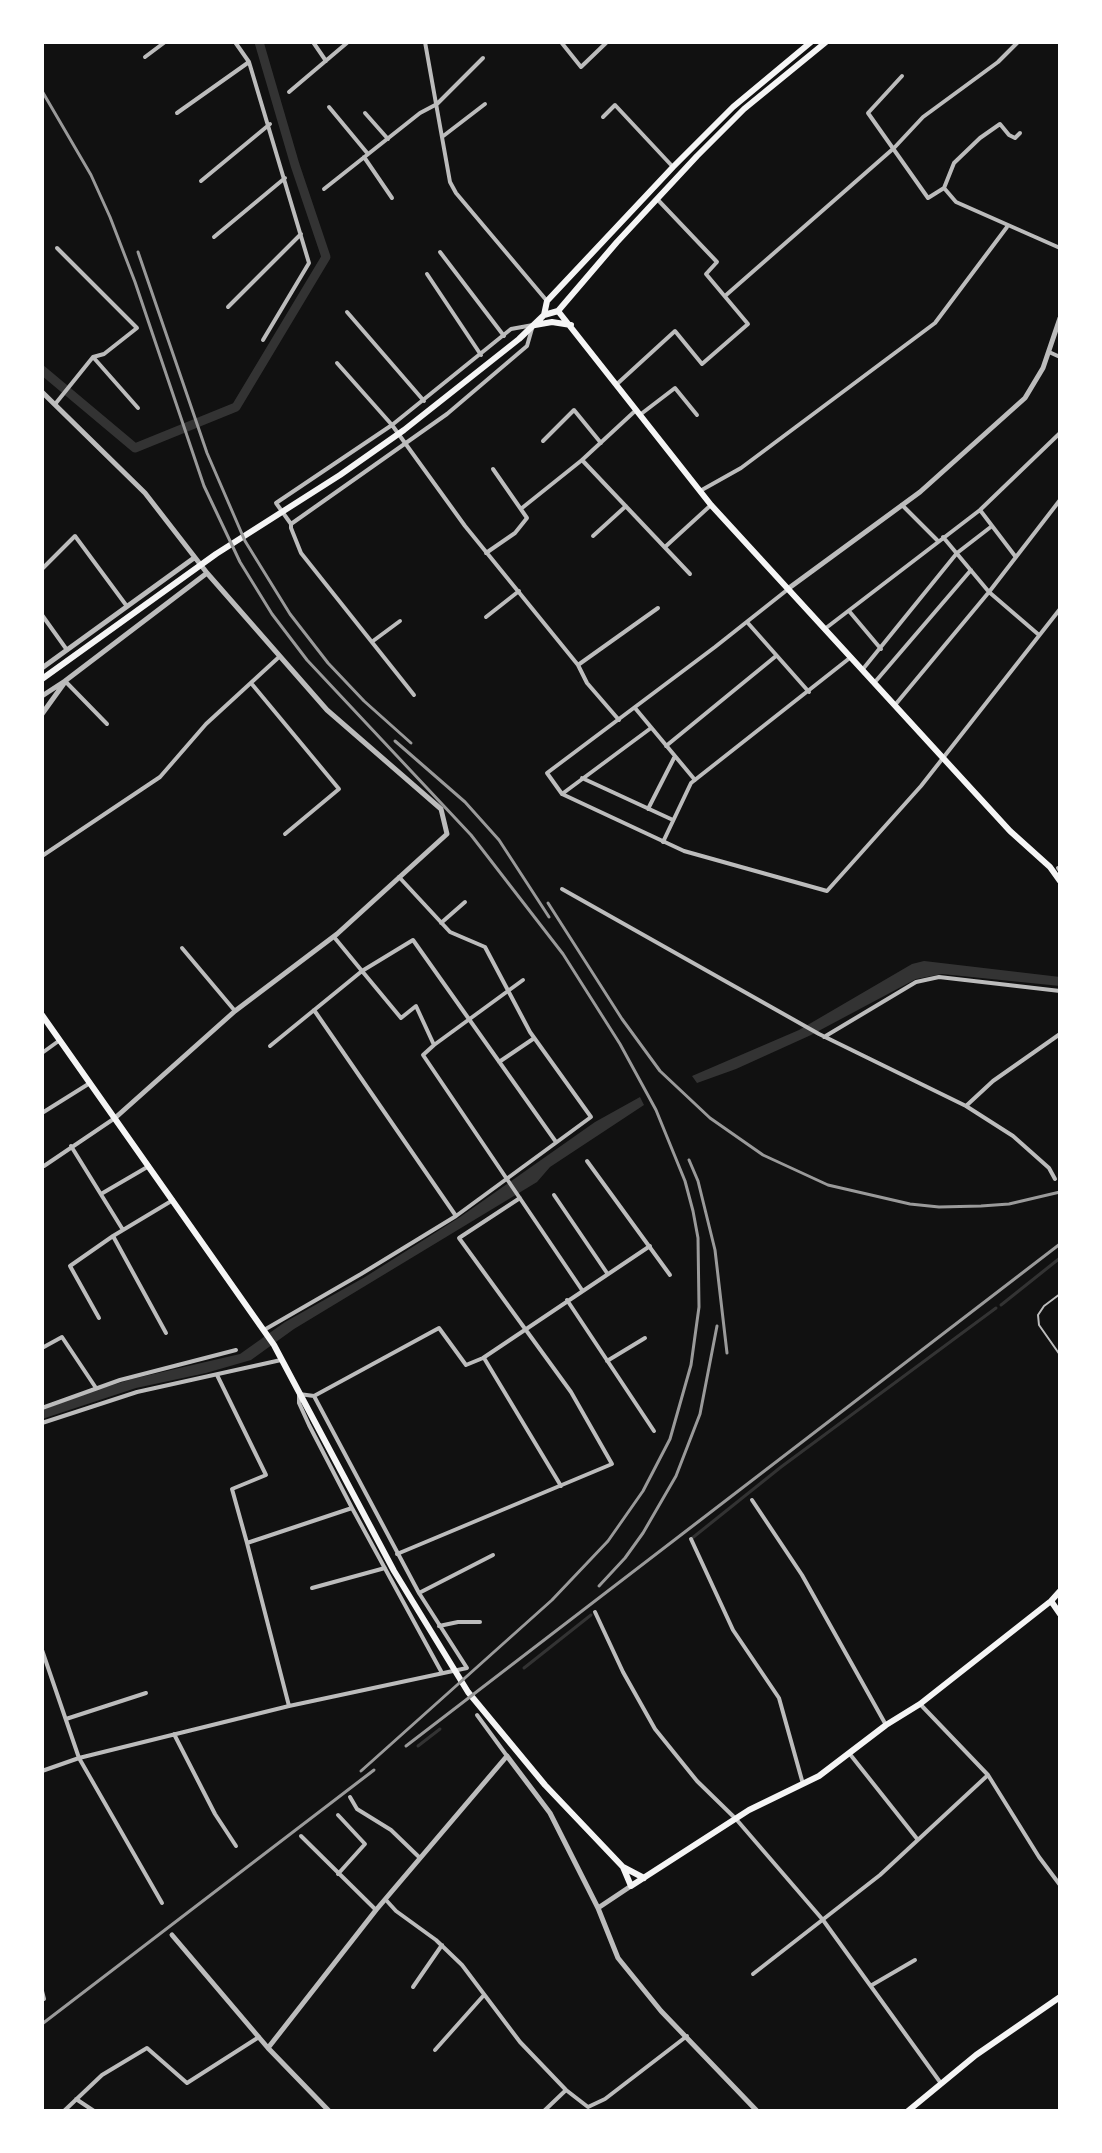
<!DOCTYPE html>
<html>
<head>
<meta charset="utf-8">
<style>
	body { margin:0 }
	#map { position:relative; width:1102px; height:2153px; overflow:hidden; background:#111; font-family:Figtree,sans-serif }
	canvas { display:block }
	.frame { position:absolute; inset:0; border:44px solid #fff; pointer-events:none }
</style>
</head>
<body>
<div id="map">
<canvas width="1102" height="2153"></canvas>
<div class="frame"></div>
</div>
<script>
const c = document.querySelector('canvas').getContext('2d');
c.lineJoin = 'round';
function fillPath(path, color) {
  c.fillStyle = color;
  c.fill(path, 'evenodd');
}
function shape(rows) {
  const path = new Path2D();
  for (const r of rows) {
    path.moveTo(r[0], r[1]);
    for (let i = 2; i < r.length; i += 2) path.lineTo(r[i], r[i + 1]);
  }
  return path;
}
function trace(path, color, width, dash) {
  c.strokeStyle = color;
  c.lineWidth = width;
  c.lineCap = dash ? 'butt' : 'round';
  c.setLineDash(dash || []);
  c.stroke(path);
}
const water = shape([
	[924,961,1060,977,1060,986,942,974,916,979,811,1035,736,1069,697,1083,692,1076,799,1030,912,964],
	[640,1097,644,1105,550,1167,537,1182,294,1329,251,1360,206,1373,136,1388,42,1419,42,1410,93,1391,132,1379,240,1354,285,1322,365,1277,460,1217,595,1122]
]);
const stream = shape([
	[1001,1305,1060,1258],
	[691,1539,781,1467,996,1308],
	[524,1668,591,1615],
	[418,1746,440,1729]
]);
const canal = shape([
	[42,370,135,448,236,407,326,257,295,165,259,42]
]);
const service = shape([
	[1060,1294,1044,1306,1038,1315,1039,1325,1060,1355]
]);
const minor = shape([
	[235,42,249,62,309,263,263,340],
	[313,42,326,61],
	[425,42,450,182,456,193,547,301],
	[561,42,581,67,607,42],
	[145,57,165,42],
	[902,76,868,113,928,198,944,188],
	[289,92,348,42],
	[329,107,368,154],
	[177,113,249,62],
	[365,113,388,139],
	[603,117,615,105,673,167],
	[1020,133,1015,138,1009,135,1000,124,980,138,954,163,944,188,956,202,1060,248],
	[442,137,485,104],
	[364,157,392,198],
	[201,181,270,124],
	[324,189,420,113,437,104,483,58],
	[214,237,285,178],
	[440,252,504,336],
	[427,274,481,355],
	[725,296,894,148,923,117,998,62,1018,42],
	[228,307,301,234],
	[347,312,424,401],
	[1049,352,1060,357],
	[93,357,138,408],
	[337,363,392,425,465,526,578,665,587,683,619,720],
	[617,384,675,331,702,364,748,324,706,274,717,262,658,200],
	[56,403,93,357,104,354,137,328,57,248],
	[641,414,675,388,697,415],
	[543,441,574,410,601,443],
	[582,460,690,574],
	[700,491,741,468,935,323,1007,227],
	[902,505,937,540],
	[522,508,582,460,635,411],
	[980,510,1015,556],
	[291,524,447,414,527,346,533,325,511,329,392,425,276,503,291,524,291,528,301,553,414,695],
	[593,536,626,506],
	[943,537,989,592,1039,635],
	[665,547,711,505],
	[486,553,515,533,527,518,493,469],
	[42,569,75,536,126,605],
	[787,590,715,647,547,773,562,794,684,851,827,891,921,786,1060,609],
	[849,611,881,649],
	[42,615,67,650],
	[486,617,519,591],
	[747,622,809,692],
	[826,628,980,510,1060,433],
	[373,641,400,621],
	[578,665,658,608],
	[863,669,957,553,992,526],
	[65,681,107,724],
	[875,682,971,570],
	[251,683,339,789,285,834],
	[895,705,989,592,1060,500],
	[635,708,695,780],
	[666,746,776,656],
	[582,778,673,820],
	[562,794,651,728],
	[648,809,674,758],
	[663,842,691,783,851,657],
	[42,856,160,777,206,724,279,657],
	[1058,868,1060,871],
	[562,889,819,1034,966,1106,993,1081,1060,1034],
	[441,923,465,902],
	[334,937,362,971,413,940,556,1142],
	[182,948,235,1011],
	[314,1010,456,1216],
	[824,1037,916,982,939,977,1060,991],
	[434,1045,523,980],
	[270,1046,362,971,401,1018,416,1006,434,1045,423,1055,582,1290],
	[42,1053,60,1040],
	[499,1062,533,1039],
	[966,1106,1013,1136,1049,1168,1055,1179],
	[42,1113,90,1083],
	[71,1146,123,1230],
	[587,1161,670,1275],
	[44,1166,115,1118],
	[101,1194,149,1166],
	[554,1195,607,1273],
	[567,1300,654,1431],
	[99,1318,70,1266,113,1236],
	[264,1330,361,1274,456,1216,591,1117,530,1032,485,947,450,932,399,877],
	[166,1333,113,1236,173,1200],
	[42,1348,62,1337,96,1388],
	[484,1358,561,1486],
	[607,1361,645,1338],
	[217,1375,266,1475,232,1489,247,1543],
	[314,1396,439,1328,466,1365,483,1358,650,1246],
	[42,1408,120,1380,236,1350],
	[42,1423,137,1392,281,1360],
	[752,1500,802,1575,886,1725],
	[352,1508,442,1673],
	[691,1539,733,1630,779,1698,803,1784],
	[397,1554,612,1464,571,1392,459,1238,520,1198],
	[312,1588,385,1568],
	[419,1593,493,1555],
	[595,1612,623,1672,655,1729,697,1781,736,1819,823,1920,940,2082],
	[439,1626,458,1622,480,1622],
	[42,1650,79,1758,42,1771],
	[920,1704,988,1775,1039,1857,1060,1885],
	[477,1715,507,1756],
	[66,1719,146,1693],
	[174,1734,215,1814,236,1846],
	[849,1753,918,1840],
	[350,1797,357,1809,391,1830,420,1858],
	[338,1815,365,1844,338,1874],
	[301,1836,376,1910],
	[386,1900,396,1911,436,1940,462,1965,520,2042,566,2090],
	[162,1903,79,1758,289,1706,467,1668,419,1593,314,1396,299,1394,299,1403,309,1425,352,1508,247,1543,289,1706],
	[753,1974,880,1875,988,1775],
	[872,1985,915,1960],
	[413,1987,442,1945],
	[42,1991,44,1999],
	[435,2050,484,1995],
	[76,2099,94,2111],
	[64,2111,102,2075,147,2048,187,2083,259,2037],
	[544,2111,566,2090,588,2107,605,2099,687,2036]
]);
const tertiary = shape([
	[42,392,145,493,207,573,327,710,441,809,447,834,337,934,235,1011,115,1118],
	[789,588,920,492,1025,398,1043,368,1060,318],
	[42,668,194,558],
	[42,696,65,681,207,573],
	[42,714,65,682],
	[598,1908,631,1886],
	[172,1935,268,2048,329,2111],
	[268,2048,376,1910,507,1756,550,1813,598,1908,618,1958,661,2011,757,2111]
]);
const secondary = shape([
	[558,311,711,505,1010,831,1050,867,1060,881],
	[558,311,617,242,697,156,744,109,826,42],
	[544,315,547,301,673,167,733,107,811,42],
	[535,325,552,322,571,325],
	[42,679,216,554,340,475,404,430,519,339,544,315,558,311],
	[42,1015,274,1345,394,1571,468,1692,545,1785,623,1867,644,1878],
	[1051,1601,1060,1614],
	[623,1867,631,1886,749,1810,819,1776,886,1725,920,1704,1051,1601,1060,1591],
	[908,2111,976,2055,1060,1997]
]);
const rail = shape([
	[42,91,91,175,110,217,135,282,204,486,240,562,272,614,307,660,471,835,563,954,620,1044,656,1110,685,1181,693,1211,698,1238,699,1307,691,1365,670,1439,643,1491,608,1541,552,1600,361,1771],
	[138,252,207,453,245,541,290,614,328,663,364,701,411,743],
	[395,741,465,802,499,840,549,917],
	[548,903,622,1019,660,1071,710,1118,763,1155,828,1185,910,1204,939,1207,981,1206,1009,1204,1060,1192],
	[689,1160,698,1181,715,1250,727,1353],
	[599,1586,625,1558,643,1533,676,1476,700,1414,717,1326],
	[406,1746,1060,1244],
	[42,2024,374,1770]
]);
fillPath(water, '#333');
trace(stream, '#333', 3);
trace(canal, '#333', 9);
trace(service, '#bcbcbc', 2);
trace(minor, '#bcbcbc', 4);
trace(tertiary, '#bcbcbc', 5);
trace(secondary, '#f5f5f5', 6);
trace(rail, '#9a9a9a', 3);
</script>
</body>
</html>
